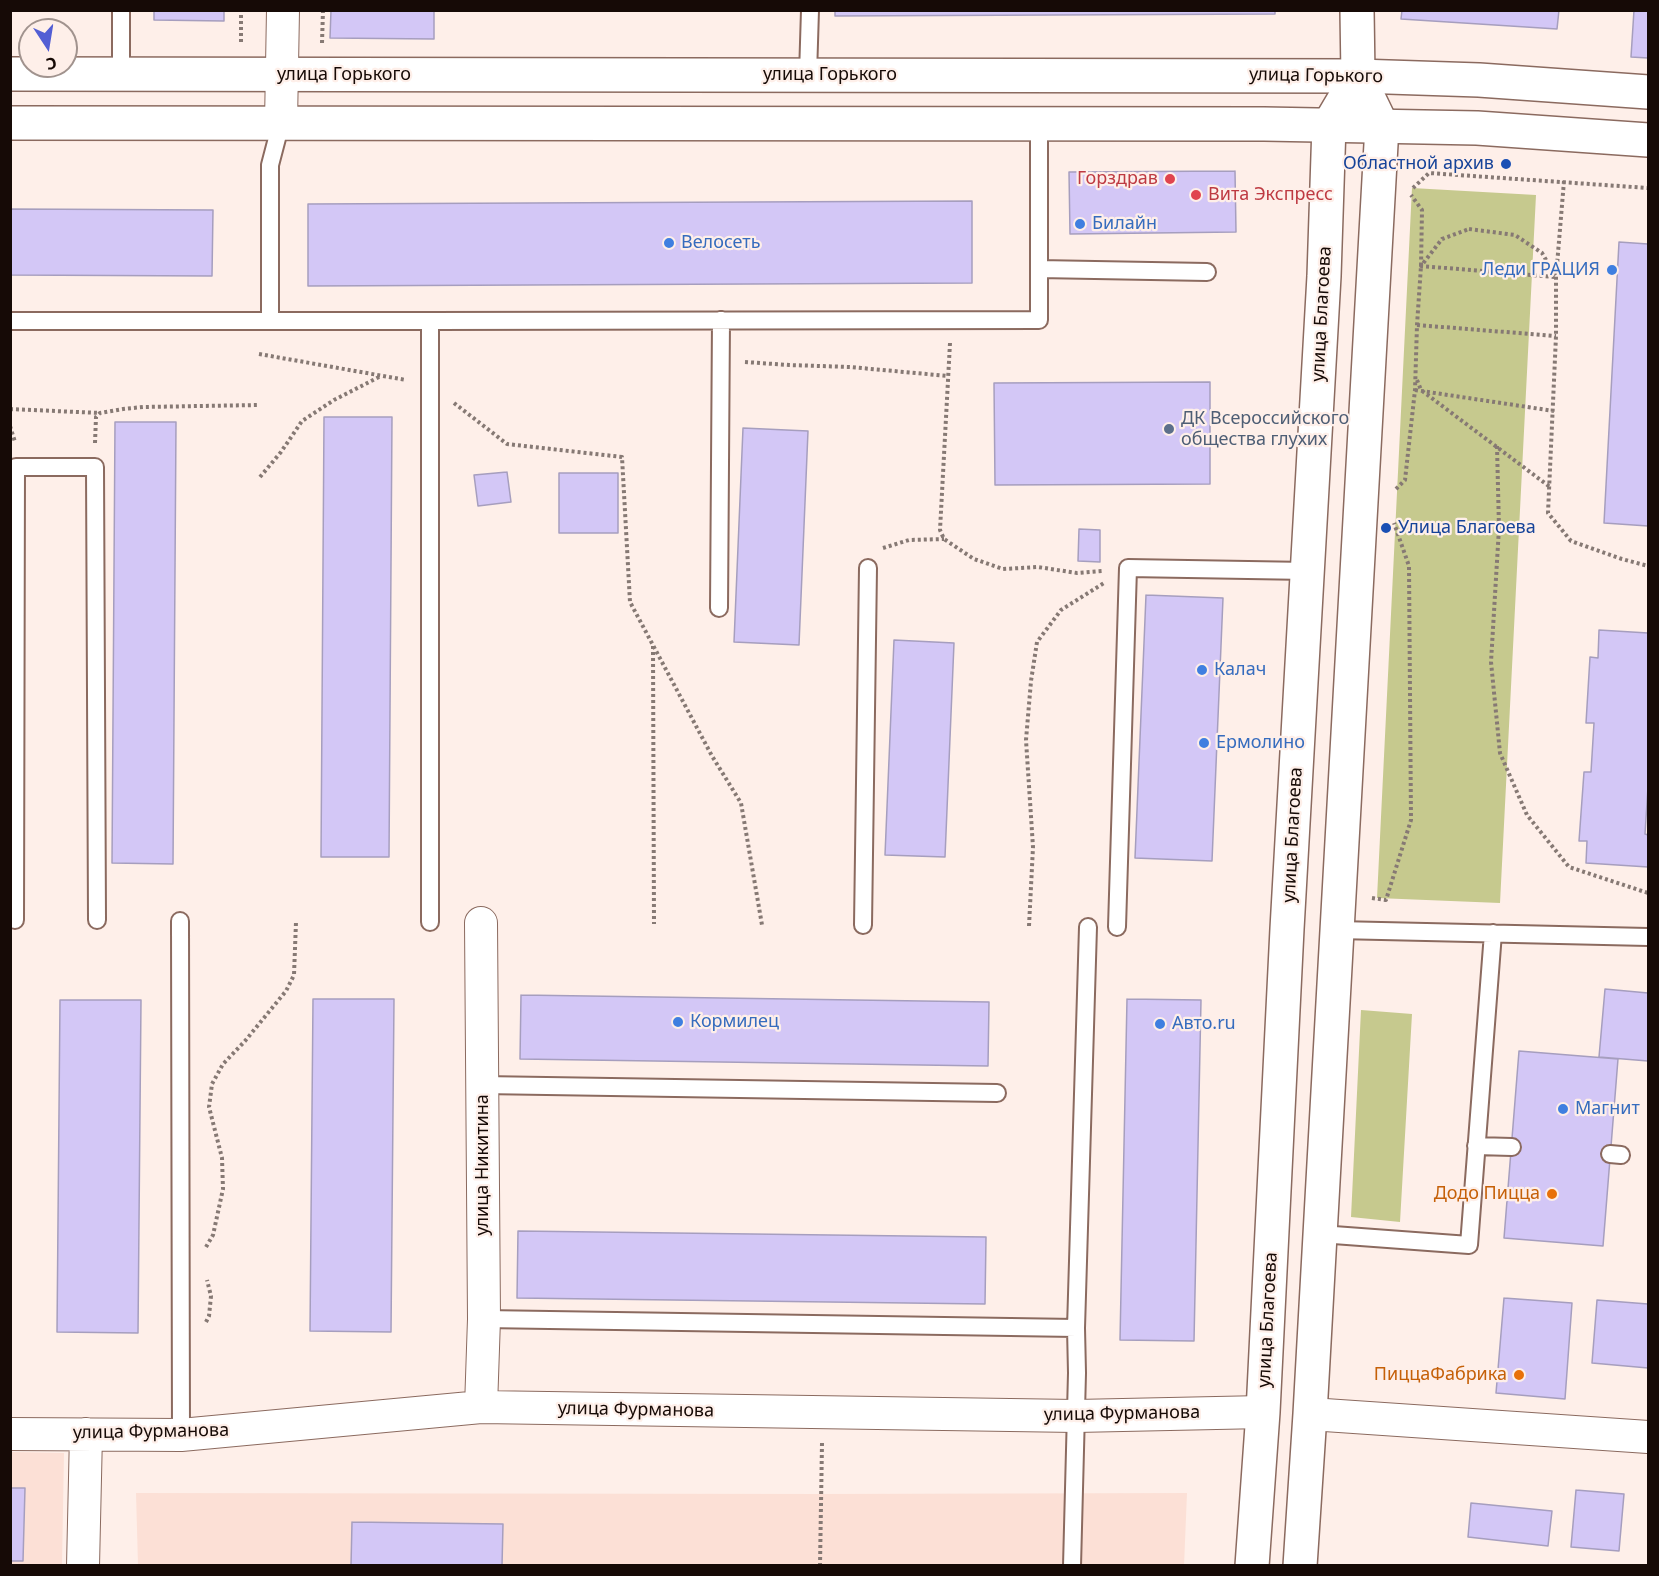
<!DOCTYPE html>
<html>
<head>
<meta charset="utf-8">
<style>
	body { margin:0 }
	#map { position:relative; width:1659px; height:1576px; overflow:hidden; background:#feefe9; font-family:"Noto Sans",sans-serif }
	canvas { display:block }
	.frame { position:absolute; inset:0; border:12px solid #160a06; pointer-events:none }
	.north { position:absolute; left:18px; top:18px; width:60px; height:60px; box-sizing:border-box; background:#feefe9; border:2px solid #a1938e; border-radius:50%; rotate:168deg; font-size:16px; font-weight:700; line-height:24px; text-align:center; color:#160a06 }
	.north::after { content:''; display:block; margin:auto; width:21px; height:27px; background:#525ed4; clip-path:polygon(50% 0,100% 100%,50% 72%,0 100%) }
</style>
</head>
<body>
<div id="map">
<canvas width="1659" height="1576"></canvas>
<div class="frame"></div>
<div class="north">С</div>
</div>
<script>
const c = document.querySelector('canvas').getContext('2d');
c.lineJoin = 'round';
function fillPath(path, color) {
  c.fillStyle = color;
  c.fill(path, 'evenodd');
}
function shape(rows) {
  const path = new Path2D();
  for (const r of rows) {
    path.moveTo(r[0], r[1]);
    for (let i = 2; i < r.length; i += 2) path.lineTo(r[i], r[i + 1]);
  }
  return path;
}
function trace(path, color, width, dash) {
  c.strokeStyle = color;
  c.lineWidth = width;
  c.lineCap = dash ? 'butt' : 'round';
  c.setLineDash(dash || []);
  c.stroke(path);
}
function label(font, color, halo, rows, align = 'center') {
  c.font = font + ' "Noto Sans",sans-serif';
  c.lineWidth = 4.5;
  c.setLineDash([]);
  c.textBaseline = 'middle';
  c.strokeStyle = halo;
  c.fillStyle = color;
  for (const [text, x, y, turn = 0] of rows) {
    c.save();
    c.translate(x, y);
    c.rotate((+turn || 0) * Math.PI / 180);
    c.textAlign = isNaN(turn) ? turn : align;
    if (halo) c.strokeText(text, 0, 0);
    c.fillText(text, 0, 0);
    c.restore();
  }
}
const built = shape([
	[11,1452,64,1453,62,1565,11,1566],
	[136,1493,821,1494,1187,1493,1184,1566,138,1565]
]);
const green = shape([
	[1412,188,1536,195,1500,903,1377,898],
	[1361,1010,1412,1014,1400,1222,1351,1217]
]);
const building = shape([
	[154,10,224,10,224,21,154,20,154,10],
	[331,10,434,10,434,39,330,38,331,10],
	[835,10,1275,10,1275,14,835,16,835,10],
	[1402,10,1559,10,1557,29,1401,19,1402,10],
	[1634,10,1648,10,1648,58,1631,57,1634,10],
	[1235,171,1236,232,1070,234,1069,172,1235,171],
	[972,201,972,283,308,286,308,204,972,201],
	[10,209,213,210,212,276,10,275,10,209],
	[1619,242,1648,244,1648,526,1604,523,1619,242],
	[1210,382,1210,484,995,485,994,383,1210,382],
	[324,417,392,417,389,857,321,857,324,417],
	[115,422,176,422,173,864,112,863,115,422],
	[743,428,808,431,799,645,734,642,743,428],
	[507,472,511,502,478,506,474,475,507,472],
	[559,473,618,473,618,533,559,533,559,473],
	[1079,529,1100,530,1100,562,1078,561,1079,529],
	[1146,595,1223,598,1212,861,1135,858,1146,595],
	[1599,630,1648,633,1648,787,1645,834,1648,835,1648,867,1586,863,1587,841,1579,841,1584,772,1591,772,1594,723,1586,723,1590,657,1598,658,1599,630],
	[894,640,954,643,945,857,885,855,894,640],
	[1605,989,1648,993,1648,1061,1599,1057,1605,989],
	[521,995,989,1002,988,1066,520,1059,521,995],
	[313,999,394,999,391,1332,310,1331,313,999],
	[1127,999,1201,1000,1194,1341,1120,1340,1127,999],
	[60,1000,141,1000,138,1333,57,1332,60,1000],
	[1519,1051,1618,1059,1603,1246,1504,1238,1519,1051],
	[518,1231,986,1237,985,1304,517,1298,518,1231],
	[1504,1298,1572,1303,1565,1399,1496,1393,1504,1298],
	[1597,1300,1648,1304,1648,1368,1592,1363,1597,1300],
	[10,1488,25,1488,23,1561,10,1561,10,1488],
	[1576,1490,1624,1494,1619,1551,1571,1547,1576,1490],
	[1471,1503,1552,1511,1548,1546,1468,1537,1471,1503],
	[352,1522,503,1524,502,1566,351,1566,352,1522]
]);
const path = shape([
	[241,42,241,10],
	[322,43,323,10],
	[1564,181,1556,277,1556,336,1548,513,1571,541,1622,559,1648,566],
	[1413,188,1429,173,1648,188],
	[1469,229,1515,235,1542,253,1556,277,1421,266,1442,239,1469,229],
	[1417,325,1556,336],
	[950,343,940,530,944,539,974,559,1003,569,1038,567,1077,573,1103,571],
	[259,354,406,380],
	[745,362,789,365,850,367,948,376],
	[1417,380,1421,390,1550,487],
	[1415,390,1554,411],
	[454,403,507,444,622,457,630,602,712,756,741,803,762,925],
	[10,409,100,413],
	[10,426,15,442],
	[95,443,96,417,100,413,123,409,143,407,259,405],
	[1497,446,1499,528,1491,662,1500,753,1527,815,1569,867,1648,893],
	[260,477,281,452,302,421,334,400,381,376],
	[1396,489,1405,480,1415,390,1417,325,1421,266,1422,210,1411,195],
	[883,548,909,540,944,539],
	[653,646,654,924],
	[1372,898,1386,900,1411,820,1409,566,1394,523],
	[1029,926,1033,847,1026,740,1031,681,1037,642,1061,610,1104,583],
	[206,1247,213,1235,223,1189,222,1158,209,1107,212,1084,223,1064,245,1041,286,991,294,975,296,922],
	[206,1322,209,1316,211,1296,207,1280],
	[820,1566,822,1443]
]);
const service = shape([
	[121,10,121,75],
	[808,75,810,10],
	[281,123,270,165,270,321,430,321,430,922],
	[1039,269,1207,272],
	[10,321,270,321],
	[430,321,1039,320,1039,124],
	[719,608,721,320],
	[15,920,16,467,95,467,97,920],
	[180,921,181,1435],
	[863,925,868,568],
	[1117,927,1128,568,1308,571],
	[1337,930,1648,937],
	[482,1085,997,1093],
	[1476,1146,1512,1147],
	[1610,1154,1621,1155],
	[1320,1234,1469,1245,1493,933],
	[484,1319,1076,1328],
	[1072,1566,1077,1373,1076,1328,1088,927]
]);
const minor = shape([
	[281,123,283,10],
	[481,923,484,1319,481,1407],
	[1310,1414,1648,1437],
	[10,1434,181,1435,481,1407,1076,1416,1263,1412],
	[83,1566,86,1434]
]);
const secondary = shape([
	[1252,1566,1263,1412,1287,929,1324,276,1329,125,1358,76],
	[1300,1566,1310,1414,1382,126,1358,76,1357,10]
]);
const primary = shape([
	[10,74,1358,76,1479,80,1648,92],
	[10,123,1264,124,1477,128,1648,140]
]);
const markers = [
	[1506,164,6,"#1a4fb4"],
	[1170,179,6,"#e0444e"],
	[1196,195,6,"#e0444e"],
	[1080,224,6,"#3f7fe0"],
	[669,243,6,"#3f7fe0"],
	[1612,270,6,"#3f7fe0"],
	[1169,429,6,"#5c6f8a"],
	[1386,528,6,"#1a4fb4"],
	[1202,670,6,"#3f7fe0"],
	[1204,743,6,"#3f7fe0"],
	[678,1022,6,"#3f7fe0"],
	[1160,1024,6,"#3f7fe0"],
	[1563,1109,6,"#3f7fe0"],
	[1552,1194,6,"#e8710a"],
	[1519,1375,6,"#e8710a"]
];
const streetNames = [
	["улица Горького",344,75],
	["улица Горького",830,75],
	["улица Горького",1316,76,1],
	["улица Благоева",1322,314,-87],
	["улица Благоева",1293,835,-87],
	["улица Никитина",483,1165,-90],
	["улица Благоева",1268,1320,-87],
	["улица Фурманова",636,1410,1],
	["улица Фурманова",1122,1414,-1],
	["улица Фурманова",151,1432,-1]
];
const transitNames = [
	["Областной архив",1494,164],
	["Улица Благоева",1398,528,"left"]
];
const healthNames = [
	["Горздрав",1158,179],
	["Вита Экспресс",1208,195,"left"]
];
const shopNames = [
	["Билайн",1092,224],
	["Велосеть",681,243],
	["Леди ГРАЦИЯ",1600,270,"right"],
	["Калач",1214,670],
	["Ермолино",1216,743],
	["Кормилец",690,1022],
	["Авто.ru",1172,1024],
	["Магнит",1575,1109]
];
const serviceNames = [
	["ДК Всероссийского",1181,419],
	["общества глухих",1181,440]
];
const foodNames = [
	["Додо Пицца",1540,1194],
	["ПиццаФабрика",1507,1375]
];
fillPath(built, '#fce0d6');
fillPath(green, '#c6c98e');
fillPath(building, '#d3c7f6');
trace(building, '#a69ebe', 1.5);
trace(service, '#8b6a5f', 20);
trace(minor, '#8b6a5f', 34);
trace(secondary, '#8b6a5f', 36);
trace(primary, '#8b6a5f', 36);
trace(path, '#867974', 4, [3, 3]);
trace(service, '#fff', 16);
trace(minor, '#fff', 32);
trace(secondary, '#fff', 33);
trace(primary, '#fff', 33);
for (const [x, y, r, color] of markers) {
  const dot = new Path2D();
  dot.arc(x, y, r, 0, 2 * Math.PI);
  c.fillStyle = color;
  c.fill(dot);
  trace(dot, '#feefe9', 2);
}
label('18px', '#160a06', '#feefe9', streetNames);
label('18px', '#164399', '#feefe9', transitNames, 'right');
label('18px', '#be3a42', '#feefe9', healthNames, 'right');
label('18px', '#366cbe', '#feefe9', shopNames, 'left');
label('18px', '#4e5e75', '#feefe9', serviceNames, 'left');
label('18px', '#c56008', '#feefe9', foodNames, 'right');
</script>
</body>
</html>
